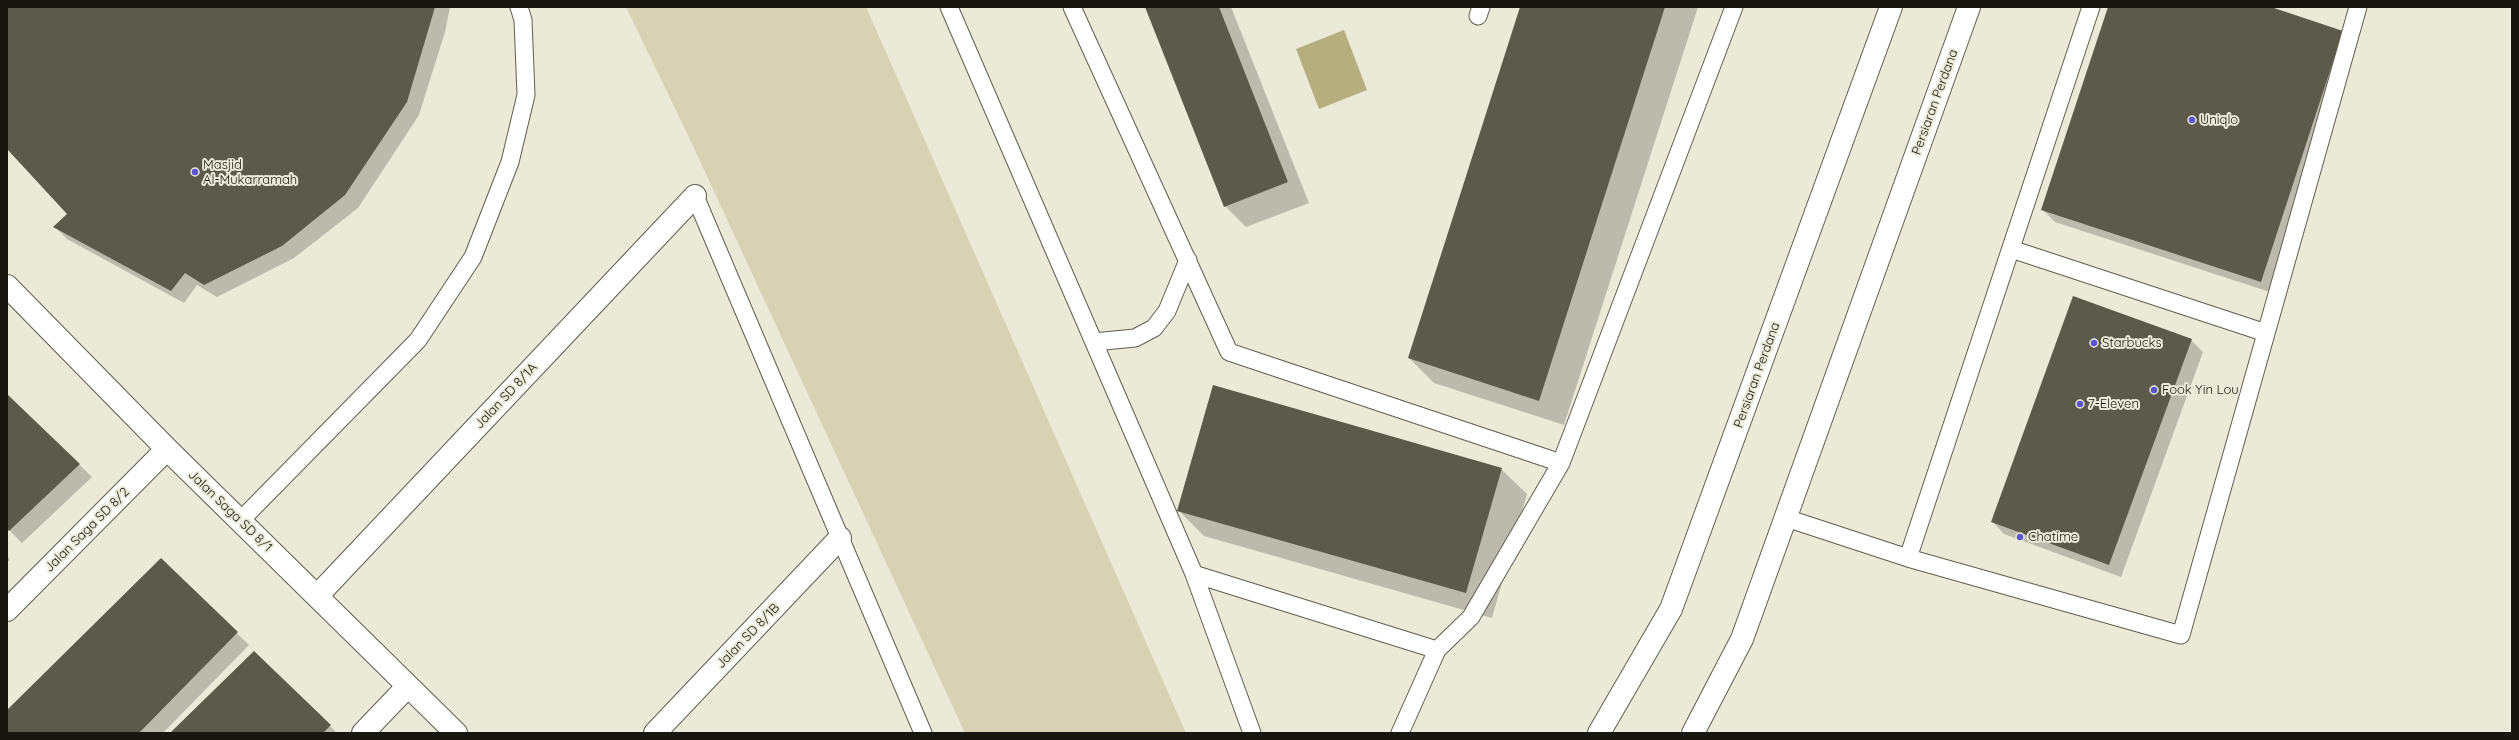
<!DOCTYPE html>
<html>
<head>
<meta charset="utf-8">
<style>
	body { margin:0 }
	#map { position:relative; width:2519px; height:740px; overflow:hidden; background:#ebe9d7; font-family:Quicksand,sans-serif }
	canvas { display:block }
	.frame { position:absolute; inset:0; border:8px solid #171610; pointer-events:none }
</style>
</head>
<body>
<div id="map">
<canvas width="2519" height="740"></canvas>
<div class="frame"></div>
</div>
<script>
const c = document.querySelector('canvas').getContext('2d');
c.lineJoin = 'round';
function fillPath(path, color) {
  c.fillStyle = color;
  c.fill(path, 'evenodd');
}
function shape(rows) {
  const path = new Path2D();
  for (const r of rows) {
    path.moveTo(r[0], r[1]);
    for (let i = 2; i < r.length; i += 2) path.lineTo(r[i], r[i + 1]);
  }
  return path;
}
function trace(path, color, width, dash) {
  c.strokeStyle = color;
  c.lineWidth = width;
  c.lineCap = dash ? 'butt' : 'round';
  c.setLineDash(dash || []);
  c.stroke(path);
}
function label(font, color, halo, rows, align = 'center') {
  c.font = font + ' Quicksand,sans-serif';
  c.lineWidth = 4;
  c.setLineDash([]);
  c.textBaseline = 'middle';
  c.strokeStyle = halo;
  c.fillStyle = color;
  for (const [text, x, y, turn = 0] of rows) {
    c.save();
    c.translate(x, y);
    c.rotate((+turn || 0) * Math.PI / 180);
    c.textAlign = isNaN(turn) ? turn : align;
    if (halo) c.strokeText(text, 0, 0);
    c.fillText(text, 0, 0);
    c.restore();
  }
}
const green = shape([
	[626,7,866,7,1186,733,965,733,686,131]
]);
const water = shape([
	[1344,30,1367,90,1319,109,1296,49]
]);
const shadow = shape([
	[10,7,450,7,445,32,419,115,358,208,294,258,217,297,197,285,184,303,67,239,55,227,68,214,7,147,7,11],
	[1146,7,1231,7,1309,203,1246,227,1225,206],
	[1521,7,1698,7,1564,425,1434,383,1409,358],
	[2109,7,2268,7,2355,44,2273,293,2055,222,2042,209],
	[2191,340,2203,352,2121,577,2004,534,1992,521],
	[7,395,92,477,22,543,7,528],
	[1501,469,1527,494,1492,618,1204,536,1178,510],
	[7,556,10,560,7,562],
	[161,560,249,645,163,733,7,733,7,711],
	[254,652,337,733,172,733]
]);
const building = shape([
	[8,7,435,7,407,102,345,195,282,246,204,285,185,273,171,291,53,227,67,214,7,149],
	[1145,7,1219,7,1288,182,1224,207],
	[1520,7,1665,7,1539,401,1408,358],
	[2108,7,2271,7,2343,31,2261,282,2041,210],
	[2073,296,2192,339,2109,565,1991,522],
	[1213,385,1502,468,1466,593,1177,511],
	[7,394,80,464,9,531,7,529],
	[161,558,238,632,139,733,7,733,7,710],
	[254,651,331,725,323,733,170,733]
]);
const service = shape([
	[949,7,1194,574,1252,733],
	[1072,7,1229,352,1561,463],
	[1478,16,1481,7],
	[695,196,923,733],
	[2011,249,2266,333],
	[1094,342,1135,338,1154,328,1167,311,1188,260],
	[1786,518,1908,558,2181,635,2358,7],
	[240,521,418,340,473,257,510,162,526,95,523,20,519,7],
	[1908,558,2091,7],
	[1194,574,1437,650],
	[1400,733,1437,650,1471,617,1561,463,1734,7]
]);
const minor = shape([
	[7,286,167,449,456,733],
	[317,596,695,196],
	[7,610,167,449],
	[363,733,408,686],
	[655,733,840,538]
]);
const secondary = shape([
	[1599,733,1671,609,1891,7],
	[1693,733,1742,639,1969,7]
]);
const markers = [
	[2192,120,4,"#5c56ce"],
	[195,172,4,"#5c56ce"],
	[2094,343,4,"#5c56ce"],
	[2154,390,4,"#5c56ce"],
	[2080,404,4,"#5c56ce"],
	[2020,537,4,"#5c56ce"]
];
const streetNames = [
	["Persiaran Perdana",1935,102,-70],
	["Persiaran Perdana",1757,375,-70],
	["Jalan SD 8/1A",506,396,-47],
	["Jalan Saga SD 8/1",230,511,44],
	["Jalan Saga SD 8/2",87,530,-45],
	["Jalan SD 8/1B",748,636,-46]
];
const poiNames = [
	["Uniqlo",2200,120],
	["Masjid",203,165],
	["Al-Mukarramah",203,180],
	["Starbucks",2102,343],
	["Fook Yin Lou",2162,390],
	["7-Eleven",2088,404],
	["Chatime",2028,537]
];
fillPath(green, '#d7d2b4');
fillPath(water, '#b5ae7f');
fillPath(shadow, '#0003');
fillPath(building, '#5c5a4b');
trace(service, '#615e4f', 19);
trace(minor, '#615e4f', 24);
trace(secondary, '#615e4f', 24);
trace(service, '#fff', 17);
trace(minor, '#fff', 22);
trace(secondary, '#fff', 22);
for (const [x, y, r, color] of markers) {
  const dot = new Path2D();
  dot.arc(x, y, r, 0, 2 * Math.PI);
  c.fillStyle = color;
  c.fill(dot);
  trace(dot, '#ebe9d7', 1.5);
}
label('13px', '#171610', '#ebe9d7', streetNames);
label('13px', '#171610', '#ebe9d7', poiNames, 'left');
</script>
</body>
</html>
